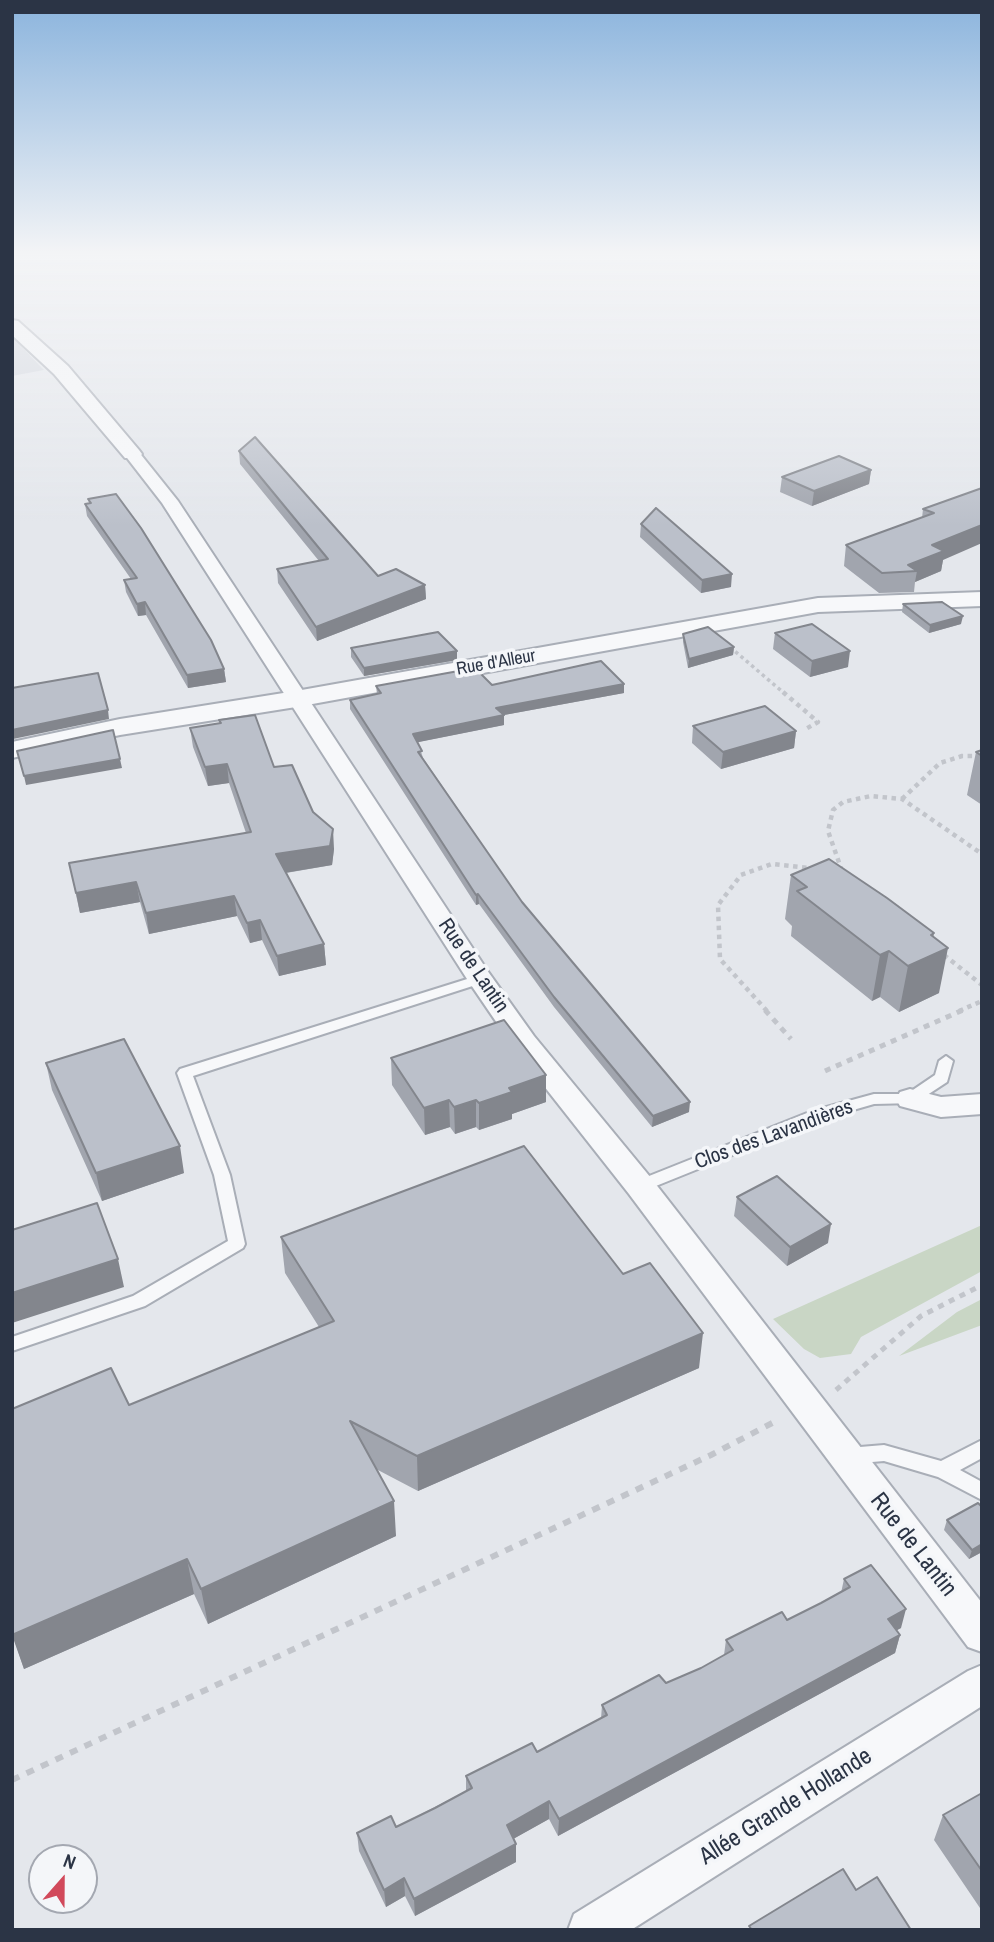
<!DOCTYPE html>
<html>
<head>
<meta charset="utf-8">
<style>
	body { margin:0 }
	#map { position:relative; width:994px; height:1942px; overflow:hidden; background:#e4e7ec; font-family:"Archivo Narrow",sans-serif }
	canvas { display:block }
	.frame { position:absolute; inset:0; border:14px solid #2b3445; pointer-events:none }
	.north { position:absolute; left:28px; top:1844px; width:70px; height:70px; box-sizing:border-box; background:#f4f6f9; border:2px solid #a4a8b1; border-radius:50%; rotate:21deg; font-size:19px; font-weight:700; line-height:28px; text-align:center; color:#2b3445 }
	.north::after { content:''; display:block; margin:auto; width:24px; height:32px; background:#d1495b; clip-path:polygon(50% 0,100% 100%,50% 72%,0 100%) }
</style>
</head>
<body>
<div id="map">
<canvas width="994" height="1942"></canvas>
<div class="frame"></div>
<div class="north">N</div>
</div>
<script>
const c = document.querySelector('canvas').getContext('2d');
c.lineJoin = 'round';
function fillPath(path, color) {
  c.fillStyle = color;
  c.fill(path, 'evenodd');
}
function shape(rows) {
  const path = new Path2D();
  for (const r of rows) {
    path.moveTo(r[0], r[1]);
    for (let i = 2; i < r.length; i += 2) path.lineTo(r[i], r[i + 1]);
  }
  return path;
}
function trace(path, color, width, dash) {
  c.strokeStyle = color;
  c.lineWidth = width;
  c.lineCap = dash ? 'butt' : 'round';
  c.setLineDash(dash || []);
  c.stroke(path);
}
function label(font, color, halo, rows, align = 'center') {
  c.font = font + ' "Archivo Narrow",sans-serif';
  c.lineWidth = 7;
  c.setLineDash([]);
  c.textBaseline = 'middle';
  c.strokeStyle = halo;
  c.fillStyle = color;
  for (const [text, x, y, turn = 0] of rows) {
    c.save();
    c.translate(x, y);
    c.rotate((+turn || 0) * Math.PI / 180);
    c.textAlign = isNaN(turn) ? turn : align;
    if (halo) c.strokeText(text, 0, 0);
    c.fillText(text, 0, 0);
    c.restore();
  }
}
const built = shape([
	[12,337,44,370,12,376]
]);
const green = shape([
	[982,1225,982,1271,861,1337,851,1354,820,1358,804,1349,773,1319],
	[982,1299,982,1325,899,1356,957,1312]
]);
const pathFar3 = shape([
	[730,647,785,694]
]);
const pathFar2 = shape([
	[783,692,818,722,804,730],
	[902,799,940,763,962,756,982,756],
	[842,871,828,831,833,810,843,802,871,796,902,799,982,854],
	[944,955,982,985],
	[767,1011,720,959,718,905,741,875,772,864,810,868],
	[959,1011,982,1001]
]);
const pathFar1 = shape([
	[765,1010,791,1039],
	[825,1071,963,1010],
	[836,1390,921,1316,982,1285]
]);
const path = shape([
	[12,1780,711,1455,778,1420]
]);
const service = shape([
	[480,975,487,979,485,982,193,1076,230,1175,245,1244,243,1248,145,1306,12,1351,12,1337,133,1296,228,1241,214,1175,177,1073,180,1069,480,975],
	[946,1056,953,1061,947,1082,915,1103,874,1104,822,1119,646,1190,640,1192,634,1190,632,1186,634,1182,812,1111,874,1094,907,1094,935,1075,939,1061,946,1056],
	[982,1440,982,1458,960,1470,982,1482,982,1500,938,1477,884,1461,848,1464,841,1462,839,1456,841,1450,848,1448,884,1445,941,1461,982,1440]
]);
const minor = shape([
	[132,449,138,451,178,501,489,973,534,1036,651,1178,982,1603,982,1652,968,1647,629,1194,514,1048,467,979,162,503,124,454,132,449],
	[910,1089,941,1097,982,1094,982,1114,941,1117,900,1106,896,1099,900,1092,910,1089],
	[982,1665,982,1706,631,1930,568,1930,574,1914,968,1671,982,1665]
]);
const tertiary = shape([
	[12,320,18,321,68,366,139,450,142,454,139,458,125,458,54,374,12,335,12,320],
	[982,592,982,606,818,612,296,707,120,735,12,758,12,742,120,719,296,691,818,598,982,592]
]);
const wall = shape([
	[239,451,378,576,425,585,426,599,317,641,278,583,277,569,319,561,240,464],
	[871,470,869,484,812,506,780,492,782,477],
	[982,488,943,560,941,571,915,582,914,592,879,593,844,566,846,545,922,518,923,509],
	[88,499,224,669,226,682,188,688,146,615,138,616,126,592,124,580,131,579,87,516,85,504,89,504],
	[641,524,731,587,701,593,640,537],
	[903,604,961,624,929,633,902,612],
	[775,633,848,667,810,677,773,649],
	[683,634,734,647,733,655,688,668,683,642],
	[351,648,457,651,457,660,364,676,351,657],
	[624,684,624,693,504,715,504,725,418,742,423,758,522,902,689,1112,652,1127,554,1007,479,904,476,905,350,709,350,700,377,694,376,686],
	[219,720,274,767,313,812,334,849,332,865,286,873,324,944,326,965,279,976,262,940,250,943,237,916,149,934,140,902,80,913,69,863,246,833,229,783,208,786,193,747,190,728,220,723],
	[693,726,796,731,794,748,721,769,692,743],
	[982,750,982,805,967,795,976,752],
	[791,875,934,937,939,993,899,1012,880,997,872,1001,791,936,792,926,785,919],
	[391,1058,546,1075,546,1102,512,1114,512,1119,479,1130,476,1127,455,1134,450,1127,425,1135,392,1085],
	[46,1063,184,1173,102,1201,52,1090],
	[737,1197,828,1243,787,1266,734,1216],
	[281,1237,623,1274,699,1368,418,1491,376,1469,396,1536,208,1624,194,1594,24,1669,14,1639,12,1640,12,1409,129,1405,319,1327,285,1273],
	[947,1520,982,1552,969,1559,944,1530],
	[844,1579,901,1628,896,1630,900,1635,895,1653,558,1836,549,1819,513,1839,516,1844,516,1862,415,1916,405,1896,386,1907,359,1851,357,1833,396,1827,466,1791,466,1776,537,1752,601,1719,602,1705,666,1683,701,1668,724,1655,726,1640,787,1620,841,1593],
	[982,1793,982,1911,934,1840,943,1815]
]);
const shadedWall = shape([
	[871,470,869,484,812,506,814,491],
	[982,525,982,543,943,560,941,571,915,582,917,571,908,565,932,545],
	[732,574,731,587,701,593,702,580],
	[425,585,426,599,317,641,316,627],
	[145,602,146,615,138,616,137,604],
	[963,616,961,624,929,633,930,625],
	[734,647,733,655,688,668,689,659],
	[457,651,457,660,364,676,364,668],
	[850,651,848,667,810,677,812,661],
	[224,669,226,682,188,688,187,675],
	[624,684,624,693,504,715,504,725,414,743,413,734,496,708],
	[108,710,109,719,13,739,12,730],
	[796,731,794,748,721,769,723,752],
	[120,759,122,768,26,785,24,776],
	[227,764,229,783,208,786,205,767],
	[333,829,334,849,332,865,278,874,276,854],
	[136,882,140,902,80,913,76,893],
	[478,894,479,904,476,905,476,895],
	[234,896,237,916,149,934,146,913],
	[260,920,262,940,250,943,247,923],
	[934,933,930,956,948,948,939,993,899,1012,908,966,931,935],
	[324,944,326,965,279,976,277,956],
	[889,951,880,997,872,1001,880,955],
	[546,1075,546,1102,512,1114,512,1119,479,1130,479,1103,509,1088],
	[449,1100,450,1127,425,1135,424,1108],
	[476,1100,476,1127,455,1134,454,1107],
	[690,1102,689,1112,652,1127,653,1116],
	[180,1146,184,1173,102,1201,96,1173],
	[831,1224,828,1243,787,1266,790,1247],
	[118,1259,124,1287,12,1323,12,1293],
	[703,1333,699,1368,418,1491,417,1456],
	[394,1501,396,1536,208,1624,201,1589],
	[982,1544,982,1552,969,1559,972,1550],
	[187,1559,194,1594,24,1669,12,1635],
	[906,1609,901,1628,883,1638,888,1619],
	[900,1635,895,1653,558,1836,559,1819],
	[549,1801,549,1819,506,1843,507,1825],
	[516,1844,516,1862,415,1916,414,1899],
	[404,1878,405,1896,386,1907,384,1890]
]);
const building = shape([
	[255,437,378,576,396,569,425,585,316,627,277,569,328,559,239,451,255,437],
	[839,456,871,470,814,491,782,477,839,456],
	[982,488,982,525,932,545,944,551,908,565,917,571,882,573,846,545,934,513,923,509,982,488],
	[116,494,141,528,211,640,224,669,187,675,145,602,137,604,124,580,137,578,85,504,91,503,88,499,116,494],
	[656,508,732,574,702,580,641,524,656,508],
	[942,602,963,616,930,625,903,604,942,602],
	[812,624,850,651,812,661,775,633,812,624],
	[708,627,734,647,689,659,683,634,708,627],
	[438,632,457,651,364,668,351,648,438,632],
	[601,661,624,684,496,708,504,715,413,734,422,751,418,752,522,902,690,1102,653,1116,554,997,478,894,476,895,350,700,381,693,376,686,475,668,492,685,601,661],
	[98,673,108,710,12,730,12,688,98,673],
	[765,706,796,731,723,752,693,726,765,706],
	[255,715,274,767,292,765,313,812,333,829,330,846,276,854,324,944,277,956,260,920,247,923,234,896,146,913,136,882,76,893,69,863,251,832,227,764,205,767,190,728,221,723,219,720,255,715],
	[113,730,120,759,24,776,17,751,113,730],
	[982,750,982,756,976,752,982,750],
	[829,859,887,898,934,933,931,935,948,948,908,966,889,951,880,955,797,891,807,887,791,875,829,859],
	[504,1020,546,1075,509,1088,512,1092,479,1103,476,1100,454,1107,449,1100,424,1108,391,1058,504,1020],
	[124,1039,180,1146,96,1173,46,1063,124,1039],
	[524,1146,623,1274,650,1263,703,1333,417,1456,350,1421,394,1501,201,1589,187,1559,12,1635,12,1409,111,1368,129,1405,334,1321,281,1237,524,1146],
	[777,1176,831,1224,790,1247,737,1197,777,1176],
	[97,1203,118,1259,12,1293,12,1230,97,1203],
	[978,1503,982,1507,982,1544,972,1550,947,1520,978,1503],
	[871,1565,906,1609,888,1619,900,1635,559,1819,549,1801,507,1825,516,1844,414,1899,404,1878,384,1890,357,1833,391,1816,396,1827,435,1808,472,1788,466,1776,532,1743,537,1752,571,1734,607,1715,602,1705,659,1675,666,1683,701,1668,733,1650,726,1640,782,1612,787,1620,821,1603,850,1587,844,1579,871,1565],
	[982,1793,982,1871,943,1815,982,1793],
	[843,1869,856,1890,877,1877,911,1930,752,1930,749,1926,843,1869]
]);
const farStreetnames = [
	["Rue d'Alleur",496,663,-10]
];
const streetNames = [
	["Rue de Lantin",473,966,56],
	["Clos des Lavandières",774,1135,-20]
];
const nearStreetnames = [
	["Rue de Lantin",913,1545,52],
	["Allée Grande Hollande",786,1807,-32]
];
fillPath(built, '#d2d6de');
fillPath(green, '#c9d6c5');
trace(service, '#a9aeb7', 4);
trace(minor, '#a9aeb7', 4);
trace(tertiary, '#a9aeb7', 4);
trace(pathFar3, '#c2c5cb', 3.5, [3.5, 3.5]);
trace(pathFar2, '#c2c5cb', 4.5, [4.5, 4.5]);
trace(pathFar1, '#c2c5cb', 5, [6, 6]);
trace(path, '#c2c5cb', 6, [8, 8]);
fillPath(service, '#f7f8fa');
fillPath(minor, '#f7f8fa');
fillPath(tertiary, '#f7f8fa');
fillPath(wall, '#a1a5ae');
fillPath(shadedWall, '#83868d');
fillPath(building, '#bbc0ca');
trace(building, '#83868d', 2);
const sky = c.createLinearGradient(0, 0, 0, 526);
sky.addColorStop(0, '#8bb4dd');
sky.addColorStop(0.48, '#f3f4f6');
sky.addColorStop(1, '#f3f4f600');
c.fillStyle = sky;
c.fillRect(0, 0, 994, 526);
label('18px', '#2b3445', '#f4f6f9', farStreetnames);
label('21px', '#2b3445', '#f4f6f9', streetNames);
label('24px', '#2b3445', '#f4f6f9', nearStreetnames);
</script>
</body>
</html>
